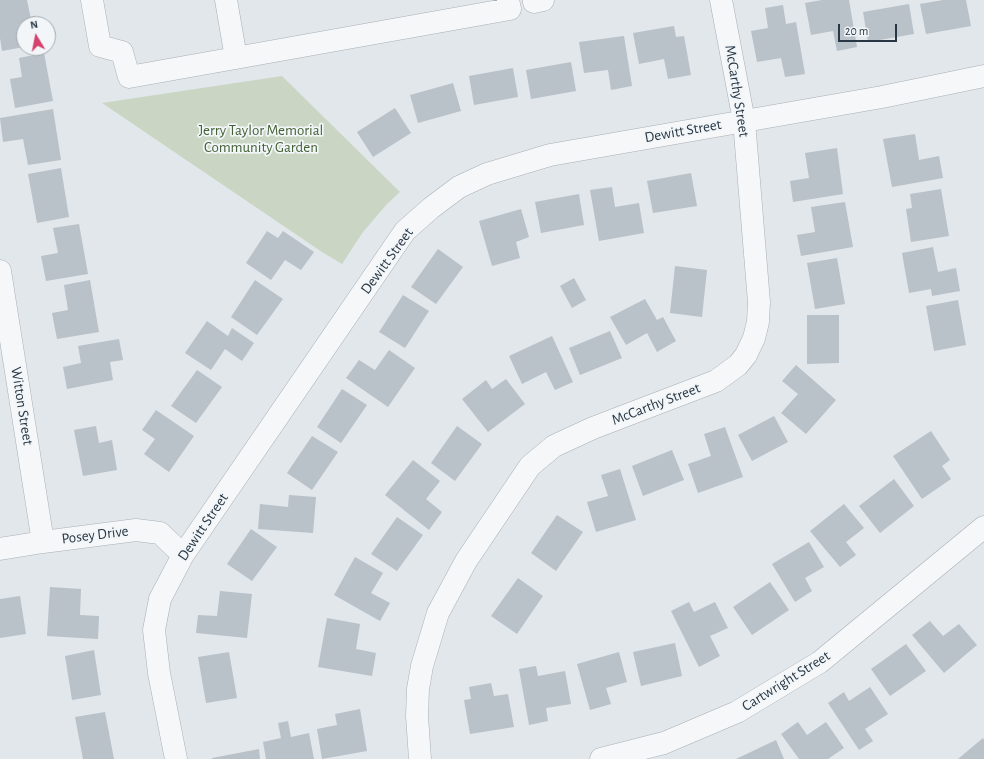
<!DOCTYPE html>
<html>
<head>
<meta charset="utf-8">
<style>
	body { margin:0 }
	#map { position:relative; width:984px; height:759px; overflow:hidden; background:#e2e7eb; font-family:"Alegreya Sans",sans-serif }
	canvas { display:block }
	.north { position:absolute; left:16px; top:16px; width:40px; height:40px; box-sizing:border-box; background:#f2f6f8; border:1px solid #a2aab0; border-radius:50%; rotate:350deg; font-size:11px; font-weight:700; line-height:16px; text-align:center; color:#293744 }
	.north::after { content:''; display:block; margin:auto; width:14px; height:18px; background:#d6426d; clip-path:polygon(50% 0,100% 100%,50% 72%,0 100%) }
	.scale { position:absolute; left:838px; top:24px; width:59px; height:18px; box-sizing:border-box; border:2px solid #293744; border-top:0; padding-left:5px; font-size:12px; line-height:14px; white-space:nowrap; color:#293744; -webkit-text-stroke:3px #f2f6f8; paint-order:stroke }
</style>
</head>
<body>
<div id="map">
<canvas width="984" height="759"></canvas>
<div class="north">N</div>
<div class="scale">20 m</div>
</div>
<script>
const c = document.querySelector('canvas').getContext('2d');
c.lineJoin = 'round';
function fillPath(path, color) {
  c.fillStyle = color;
  c.fill(path, 'evenodd');
}
function shape(rows) {
  const path = new Path2D();
  for (const r of rows) {
    path.moveTo(r[0], r[1]);
    for (let i = 2; i < r.length; i += 2) path.lineTo(r[i], r[i + 1]);
  }
  return path;
}
function trace(path, color, width, dash) {
  c.strokeStyle = color;
  c.lineWidth = width;
  c.lineCap = dash ? 'butt' : 'round';
  c.setLineDash(dash || []);
  c.stroke(path);
}
function label(font, color, halo, rows, align = 'center') {
  c.font = font + ' "Alegreya Sans",sans-serif';
  c.lineWidth = 3.5;
  c.setLineDash([]);
  c.textBaseline = 'middle';
  c.strokeStyle = halo;
  c.fillStyle = color;
  for (const [text, x, y, turn = 0] of rows) {
    c.save();
    c.translate(x, y);
    c.rotate((+turn || 0) * Math.PI / 180);
    c.textAlign = isNaN(turn) ? turn : align;
    if (halo) c.strokeText(text, 0, 0);
    c.fillText(text, 0, 0);
    c.restore();
  }
}
const green = shape([
	[282,76,400,192,387,204,363,232,342,264,322,252,102,103]
]);
const building = shape([
	[0,0,27,0,32,24,24,24,24,47,2,51,0,38],
	[822,0,849,0,857,47,837,51,833,31,811,35,805,3],
	[943,0,966,0,971,26,926,34,920,4],
	[909,4,914,34,868,42,863,12],
	[783,5,786,24,796,22,805,74,785,77,781,58,757,62,751,31,768,28,765,8],
	[674,26,676,37,684,36,691,75,668,79,664,59,639,64,633,33],
	[624,36,632,86,611,90,608,70,584,73,579,42],
	[44,53,53,101,15,108,10,79,22,77,19,58],
	[571,62,576,91,531,99,526,70],
	[513,68,518,97,474,105,469,76],
	[453,83,461,111,418,123,410,95],
	[395,108,411,133,373,157,357,132],
	[53,109,61,160,28,165,23,139,3,142,0,118],
	[915,134,919,160,939,156,943,178,892,187,883,139],
	[837,148,843,194,793,202,790,181,809,178,805,153],
	[61,168,69,217,37,223,28,174],
	[691,173,697,206,653,213,647,181],
	[612,187,615,207,639,203,644,233,599,241,590,190],
	[941,189,949,236,911,242,906,209,912,208,910,194],
	[579,194,584,225,541,233,535,202],
	[845,202,853,247,801,256,797,235,815,232,811,207],
	[521,209,529,237,516,242,520,258,492,266,479,221],
	[79,224,88,274,46,281,41,256,58,253,53,228],
	[267,231,278,238,283,231,314,252,301,270,285,260,271,280,246,263],
	[933,247,938,272,956,268,960,291,932,296,931,289,909,293,902,253],
	[438,249,463,267,436,304,411,287],
	[837,258,845,304,815,309,807,263],
	[675,266,707,270,702,317,670,313],
	[574,278,586,300,572,308,560,286],
	[90,280,99,332,57,339,52,313,68,310,64,285],
	[255,280,283,299,257,335,231,317],
	[403,295,429,311,405,348,379,332],
	[645,299,657,320,663,317,676,341,657,352,647,333,626,345,610,317],
	[958,300,966,345,934,351,926,306],
	[807,315,839,315,839,363,807,364],
	[207,321,228,336,232,328,254,343,242,361,225,349,211,370,185,353],
	[610,331,622,358,580,375,569,348],
	[552,336,573,382,555,390,546,372,522,384,509,356],
	[119,339,123,360,110,362,113,380,67,389,63,367,81,363,78,346],
	[389,350,415,368,388,407,346,378,359,360,375,370],
	[796,365,836,400,806,434,781,413,798,394,782,381],
	[197,370,222,387,196,423,171,406],
	[506,379,525,404,488,432,462,399,486,380,492,389],
	[342,389,367,405,341,443,317,427],
	[156,410,194,436,169,472,144,454,155,439,142,430],
	[774,416,788,442,752,461,738,435],
	[96,426,99,443,112,440,117,470,83,476,74,430],
	[457,426,482,444,455,481,431,463],
	[725,427,743,477,698,493,688,464,711,456,704,434],
	[931,431,950,460,942,466,951,479,922,499,893,456],
	[312,436,338,452,312,490,287,473],
	[672,450,684,480,643,496,632,466],
	[413,460,440,481,426,499,442,512,429,530,385,495],
	[620,469,636,520,596,532,587,502,608,496,601,475],
	[894,479,914,506,880,533,859,506],
	[289,495,316,497,313,533,258,529,260,504,288,507],
	[844,504,864,528,846,542,856,555,840,567,810,531],
	[557,515,583,532,556,571,531,553],
	[397,517,423,535,397,571,371,554],
	[251,529,277,547,252,581,227,564],
	[809,542,824,567,805,578,812,591,795,602,772,564],
	[355,557,383,573,371,593,390,603,380,621,334,595],
	[518,578,543,596,517,634,491,616],
	[770,582,789,610,752,635,733,607],
	[50,587,81,589,80,615,99,616,98,639,47,636],
	[220,591,252,594,247,638,196,633,198,615,217,616],
	[20,596,26,634,0,638,0,599],
	[689,602,694,612,715,602,728,628,710,636,720,656,699,667,671,611],
	[327,618,360,624,356,649,376,653,372,676,318,667],
	[930,621,943,636,959,624,977,645,944,673,912,635],
	[675,643,682,676,641,686,633,652],
	[906,644,926,671,890,696,871,669],
	[94,650,101,695,72,700,65,656],
	[229,652,237,698,206,703,198,657],
	[619,652,627,682,606,688,611,704,590,710,577,664],
	[536,666,538,676,565,671,571,704,546,708,548,721,529,725,519,669],
	[491,683,494,696,508,694,514,727,470,734,464,700,471,699,469,687],
	[870,687,888,714,865,729,873,741,859,750,828,703,844,692,849,701],
	[360,709,367,751,322,759,317,729,337,725,335,714],
	[105,712,114,759,83,759,75,717],
	[288,721,291,737,309,733,314,759,266,759,263,742,281,738,278,723],
	[798,722,807,735,826,722,844,748,828,759,799,759,781,734],
	[983,738,984,740,984,759,958,759],
	[776,740,784,759,736,759],
	[259,749,260,759,212,759,212,758]
]);
const minor = shape([
	[92,0,100,46,122,52,129,77,510,9,508,0],
	[226,0,236,58],
	[534,2,543,0],
	[0,271,43,542],
	[0,549,43,542,136,530,160,533,183,555],
	[176,759,159,673,154,630,160,599,183,555,405,231,431,208,459,187,487,174,550,155,882,97,984,76],
	[420,759,417,716,418,689,422,666,438,613,466,561,530,466,554,446,593,428,716,381,738,365,746,355,754,338,758,322,759,302,744,121,721,0],
	[601,759,664,743,737,712,820,662,984,527]
]);
const streetNames = [
	["McCarthy Street",737,91,81],
	["Dewitt Street",683,131,-10],
	["Dewitt Street",387,261,-54],
	["McCarthy Street",656,404,-21],
	["Witton Street",22,406,81],
	["Dewitt Street",203,527,-56],
	["Posey Drive",95,535,-7],
	["Cartwright Street",786,681,-32]
];
const parkNames = [
	["Jerry Taylor Memorial",261,130],
	["Community Garden",261,147]
];
fillPath(green, '#cad6c3');
fillPath(building, '#b9c1c9');
trace(minor, '#a7afb6', 23);
trace(minor, '#f5f7f9', 22);
label('15px', '#293744', '#f2f6f8', streetNames);
label('15px', '#446135', '#f2f6f8', parkNames);
</script>
</body>
</html>
